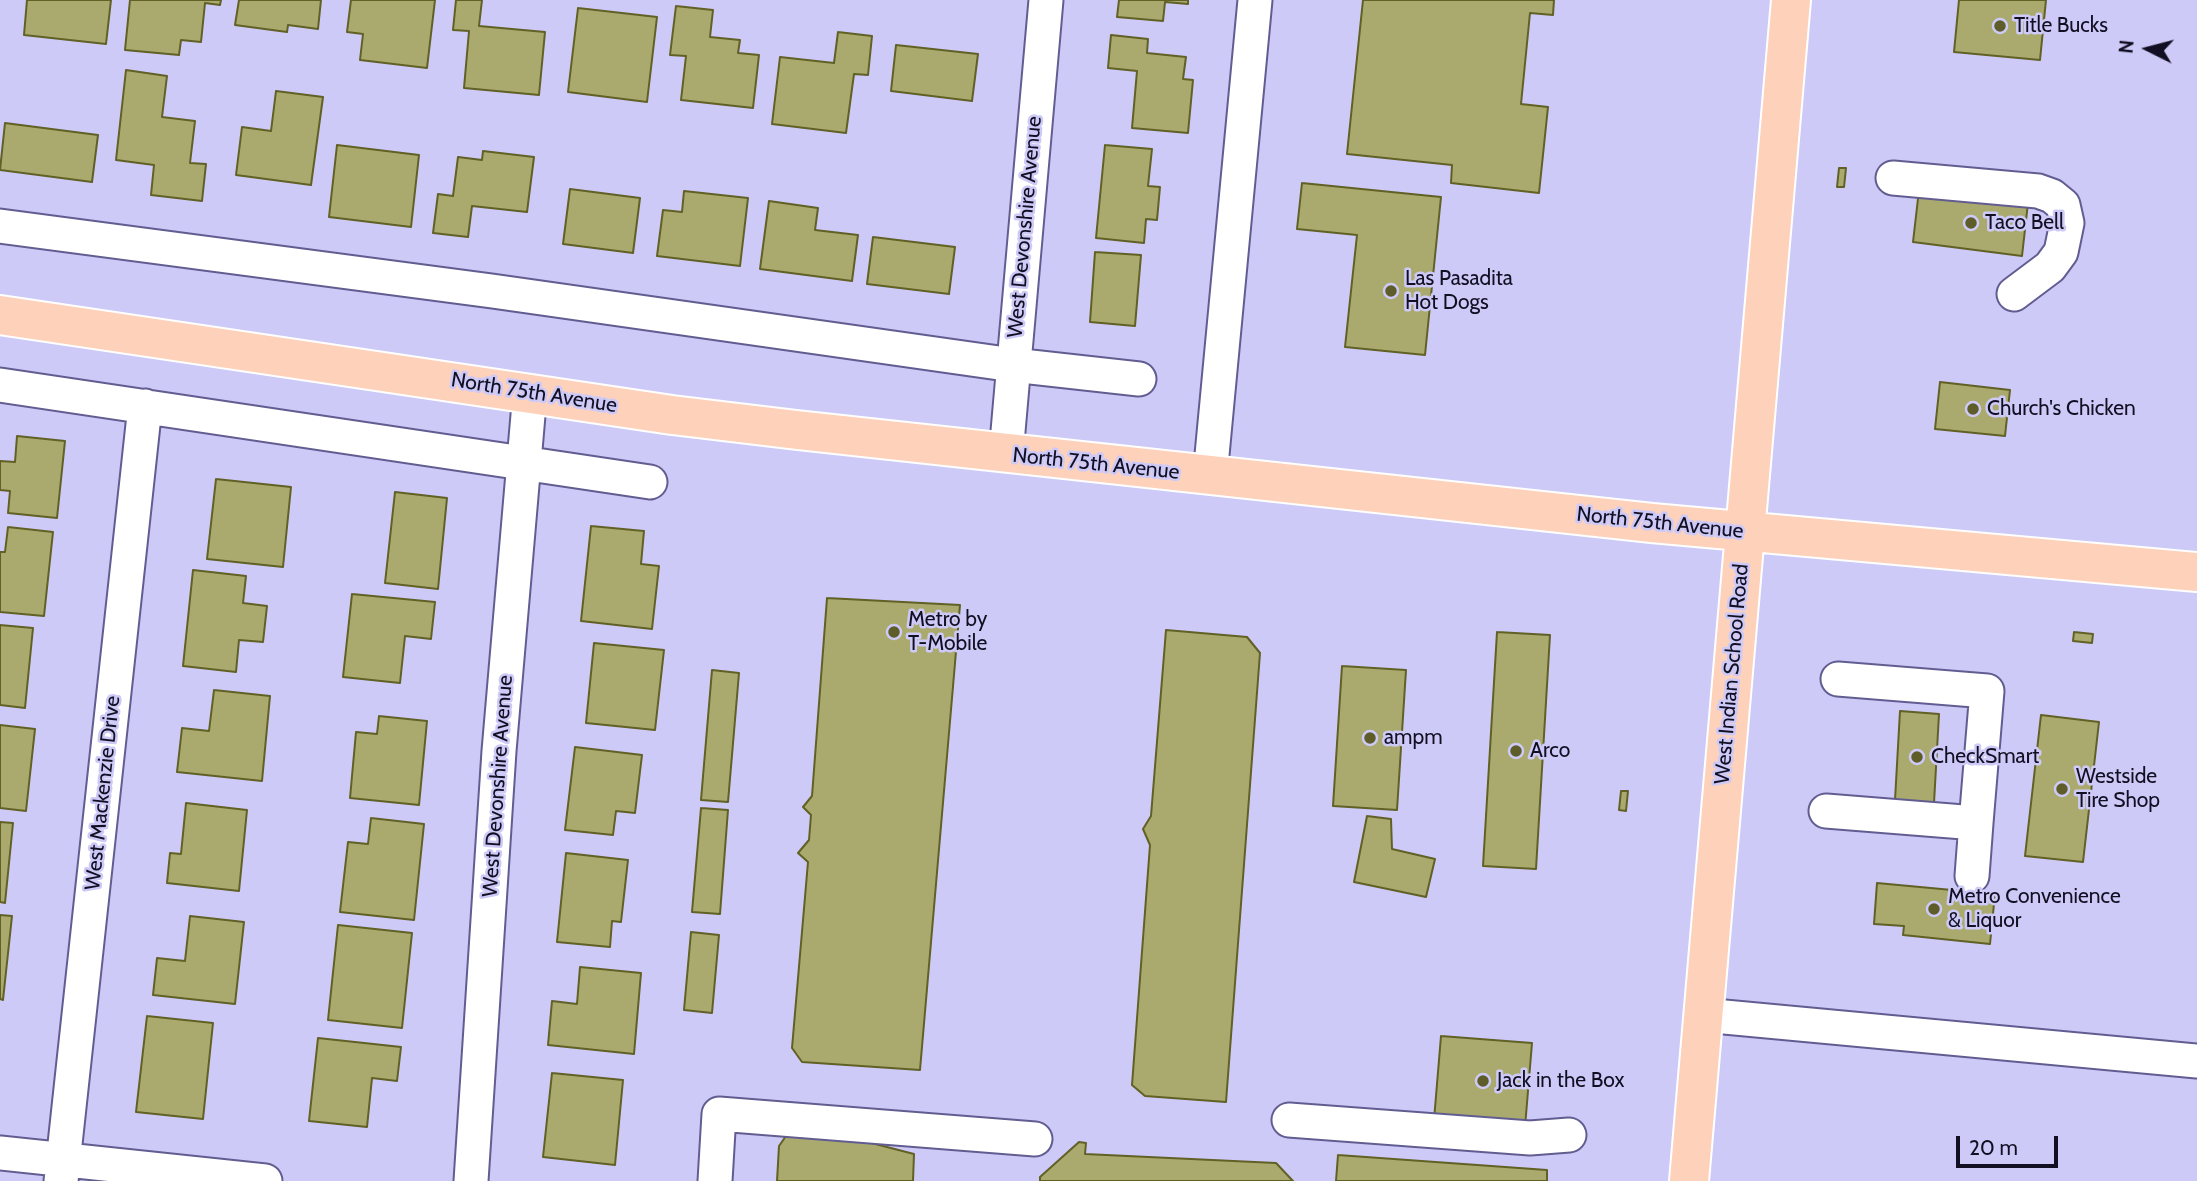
<!DOCTYPE html>
<html>
<head>
<meta charset="utf-8">
<style>
	body { margin:0 }
	#map { position:relative; width:2197px; height:1181px; overflow:hidden; background:#cdcaf8; font-family:Cabin,sans-serif }
	canvas { display:block }
	.north { position:absolute; left:2113px; top:14px; width:70px; height:70px; -webkit-text-stroke:5px #cdcaf8; paint-order:stroke; rotate:276deg; font-size:19px; font-weight:700; line-height:28px; text-align:center; color:#120f23 }
	.north::after { content:''; display:block; margin:auto; width:24px; height:32px; background:#120f23; clip-path:polygon(50% 0,100% 100%,50% 72%,0 100%) }
	.scale { position:absolute; left:1956px; top:1136px; width:102px; height:32px; box-sizing:border-box; border:4px solid #120f23; border-top:0; padding-left:9px; font-size:21px; line-height:24px; white-space:nowrap; color:#120f23; -webkit-text-stroke:5px #cdcaf8; paint-order:stroke }
</style>
</head>
<body>
<div id="map">
<canvas width="2197" height="1181"></canvas>
<div class="north">N</div>
<div class="scale">20 m</div>
</div>
<script>
const c = document.querySelector('canvas').getContext('2d');
c.lineJoin = 'round';
function fillPath(path, color) {
  c.fillStyle = color;
  c.fill(path, 'evenodd');
}
function shape(rows) {
  const path = new Path2D();
  for (const r of rows) {
    path.moveTo(r[0], r[1]);
    for (let i = 2; i < r.length; i += 2) path.lineTo(r[i], r[i + 1]);
  }
  return path;
}
function trace(path, color, width, dash) {
  c.strokeStyle = color;
  c.lineWidth = width;
  c.lineCap = dash ? 'butt' : 'round';
  c.setLineDash(dash || []);
  c.stroke(path);
}
function label(font, color, halo, rows, align = 'center') {
  c.font = font + ' Cabin,sans-serif';
  c.lineWidth = 5;
  c.setLineDash([]);
  c.textBaseline = 'middle';
  c.strokeStyle = halo;
  c.fillStyle = color;
  for (const [text, x, y, turn = 0] of rows) {
    c.save();
    c.translate(x, y);
    c.rotate((+turn || 0) * Math.PI / 180);
    c.textAlign = isNaN(turn) ? turn : align;
    if (halo) c.strokeText(text, 0, 0);
    c.fillText(text, 0, 0);
    c.restore();
  }
}
const building = shape([
	[27,0,111,0,106,44,24,35,27,0],
	[130,0,221,0,220,5,205,3,201,42,181,40,179,55,125,50,130,0],
	[239,0,321,0,318,29,288,25,287,32,235,25,239,0],
	[351,0,435,0,427,68,360,60,363,34,347,32,351,0],
	[456,0,482,0,479,26,545,32,539,95,464,88,469,31,453,30,456,0],
	[1119,0,1188,0,1188,4,1165,2,1163,21,1117,17,1119,0],
	[1363,0,1554,0,1553,15,1530,13,1521,104,1548,107,1539,193,1451,183,1452,165,1347,154,1363,0],
	[1959,0,2046,0,2040,60,1954,52,1959,0],
	[676,6,713,10,710,37,740,40,738,53,759,55,753,108,681,100,686,56,670,55,676,6],
	[578,8,657,17,647,102,568,92,578,8],
	[838,32,872,36,868,75,854,74,846,133,772,124,780,57,834,63,838,32],
	[1111,35,1148,39,1147,53,1186,57,1183,79,1193,80,1188,133,1132,128,1137,71,1108,68,1111,35],
	[896,45,978,54,972,101,891,91,896,45],
	[126,70,167,76,162,117,195,121,190,163,206,164,202,201,151,195,154,165,116,160,126,70],
	[276,91,323,97,311,185,236,175,242,127,271,131,276,91],
	[5,123,98,135,92,182,0,170,5,123],
	[337,145,419,155,411,227,329,217,337,145],
	[1105,145,1152,149,1148,186,1160,187,1157,220,1146,219,1144,243,1096,238,1105,145],
	[483,151,534,157,527,212,472,206,468,237,433,233,438,194,453,196,458,157,482,160,483,151],
	[1839,168,1846,168,1844,187,1837,187,1839,168],
	[1302,183,1441,197,1425,355,1345,347,1357,235,1297,229,1302,183],
	[570,189,640,198,633,253,563,244,570,189],
	[1919,190,2028,203,2022,256,1913,242,1919,190],
	[684,191,748,198,740,266,657,256,663,210,682,212,684,191],
	[769,201,818,208,815,230,858,235,852,281,760,269,769,201],
	[873,237,955,247,949,294,867,284,873,237],
	[1095,252,1141,255,1135,326,1090,322,1095,252],
	[1940,382,2010,390,2005,436,1935,429,1940,382],
	[17,436,65,441,57,518,8,513,10,491,0,490,0,461,15,462,17,436],
	[216,479,291,487,283,567,207,559,216,479],
	[395,492,447,498,438,589,385,583,395,492],
	[591,526,644,531,641,564,659,566,652,629,581,621,591,526],
	[8,527,53,532,44,616,0,612,0,552,5,552,8,527],
	[193,570,246,576,243,603,267,606,263,642,239,640,236,672,183,666,193,570],
	[352,594,435,602,431,639,405,636,400,683,343,677,352,594],
	[827,598,960,605,920,1070,802,1062,792,1048,808,862,798,853,809,840,811,815,803,807,812,796,827,598],
	[0,625,33,628,25,708,0,705,0,625],
	[1166,630,1247,637,1260,653,1226,1102,1145,1096,1132,1085,1150,845,1143,829,1151,816,1166,630],
	[1497,632,1550,635,1536,869,1483,866,1497,632],
	[2074,632,2093,634,2092,643,2073,641,2074,632],
	[594,643,664,650,655,730,586,723,594,643],
	[1342,666,1406,670,1397,810,1333,806,1342,666],
	[712,670,739,673,728,802,701,800,712,670],
	[214,690,270,696,262,781,177,772,182,728,209,731,214,690],
	[1900,711,1939,714,1934,803,1895,800,1900,711],
	[2041,715,2099,722,2083,862,2025,856,2041,715],
	[379,716,427,721,419,805,350,798,356,732,377,734,379,716],
	[0,725,35,729,26,811,0,808,0,725],
	[575,747,642,755,635,813,616,811,613,835,565,830,575,747],
	[1621,791,1628,791,1626,811,1619,810,1621,791],
	[186,803,247,810,239,891,167,883,170,853,181,854,186,803],
	[701,808,728,810,720,914,692,912,701,808],
	[1367,816,1391,819,1392,849,1435,859,1426,897,1354,882,1367,816],
	[371,818,424,824,414,920,340,912,348,842,368,844,371,818],
	[0,822,13,823,5,903,0,902,0,822],
	[566,853,628,860,621,922,612,921,610,947,557,942,566,853],
	[1877,883,1995,894,1990,944,1903,935,1904,926,1874,924,1877,883],
	[0,915,12,916,3,1000,0,999,0,915],
	[190,916,244,922,235,1004,153,995,157,958,185,961,190,916],
	[338,925,412,933,402,1028,328,1020,338,925],
	[691,932,719,935,712,1013,684,1010,691,932],
	[580,967,641,973,634,1054,548,1045,552,1001,577,1004,580,967],
	[147,1016,213,1023,203,1119,136,1112,147,1016],
	[1441,1036,1532,1043,1525,1127,1434,1120,1441,1036],
	[318,1038,401,1047,397,1081,372,1078,367,1127,309,1121,318,1038],
	[552,1073,623,1080,615,1165,543,1157,552,1073],
	[786,1136,856,1139,914,1154,913,1181,777,1181,779,1146,786,1136],
	[1079,1142,1086,1143,1085,1154,1276,1163,1293,1181,1040,1181,1040,1177,1079,1142],
	[1338,1155,1547,1170,1547,1181,1336,1181,1338,1155]
]);
const minor = shape([
	[1893,178,2038,191,2052,196,2063,205,2067,223,2061,252,2050,267,2014,294],
	[0,226,492,291,1013,365,1139,379],
	[0,385,650,482],
	[1006,454,1046,0],
	[1210,476,1255,0],
	[1826,811,1976,823,1987,691,1838,679],
	[1972,876,1976,823],
	[1703,1015,2197,1061],
	[1289,1120,1530,1138,1569,1135],
	[0,1153,265,1181],
	[61,1181,145,406],
	[471,1181,499,751,530,392],
	[715,1181,719,1114,1035,1139]
]);
const major = shape([
	[0,315,672,415,797,430,1652,523,2197,572],
	[1689,1181,1791,0]
]);
const markers = [
	[2000,26,7,"#5e5d2a"],
	[1971,223,7,"#5e5d2a"],
	[1391,291,7,"#5e5d2a"],
	[1973,409,7,"#5e5d2a"],
	[894,632,7,"#5e5d2a"],
	[1370,738,7,"#5e5d2a"],
	[1516,751,7,"#5e5d2a"],
	[1917,757,7,"#5e5d2a"],
	[2062,789,7,"#5e5d2a"],
	[1934,909,7,"#5e5d2a"],
	[1483,1081,7,"#5e5d2a"]
];
const poiNames = [
	["Title Bucks",2014,26],
	["Taco Bell",1985,223],
	["Las Pasadita",1405,279],
	["Hot Dogs",1405,303],
	["Church's Chicken",1987,409],
	["Metro by",908,620],
	["T-Mobile",908,644],
	["ampm",1384,738],
	["Arco",1530,751],
	["CheckSmart",1931,757],
	["Westside",2076,777],
	["Tire Shop",2076,801],
	["Metro Convenience",1948,897],
	["& Liquor",1948,921],
	["Jack in the Box",1497,1081]
];
const streetNames = [
	["West Devonshire Avenue",1025,227,-85],
	["North 75th Avenue",534,393,9],
	["North 75th Avenue",1096,464,6],
	["North 75th Avenue",1660,523,6],
	["West Indian School Road",1732,674,-85],
	["West Devonshire Avenue",498,786,-86],
	["West Mackenzie Drive",103,793,-84]
];
fillPath(building, '#abaa6e');
trace(building, '#616025', 2);
trace(minor, '#625d90', 37);
trace(major, '#fff', 42);
trace(minor, '#fff', 33);
trace(major, '#fed1bb', 38);
for (const [x, y, r, color] of markers) {
  const dot = new Path2D();
  dot.arc(x, y, r, 0, 2 * Math.PI);
  c.fillStyle = color;
  c.fill(dot);
  trace(dot, '#cdcaf8', 2.5);
}
label('21px', '#120f23', '#cdcaf8', poiNames, 'left');
label('21px', '#120f23', '#cdcaf8', streetNames);
</script>
</body>
</html>
